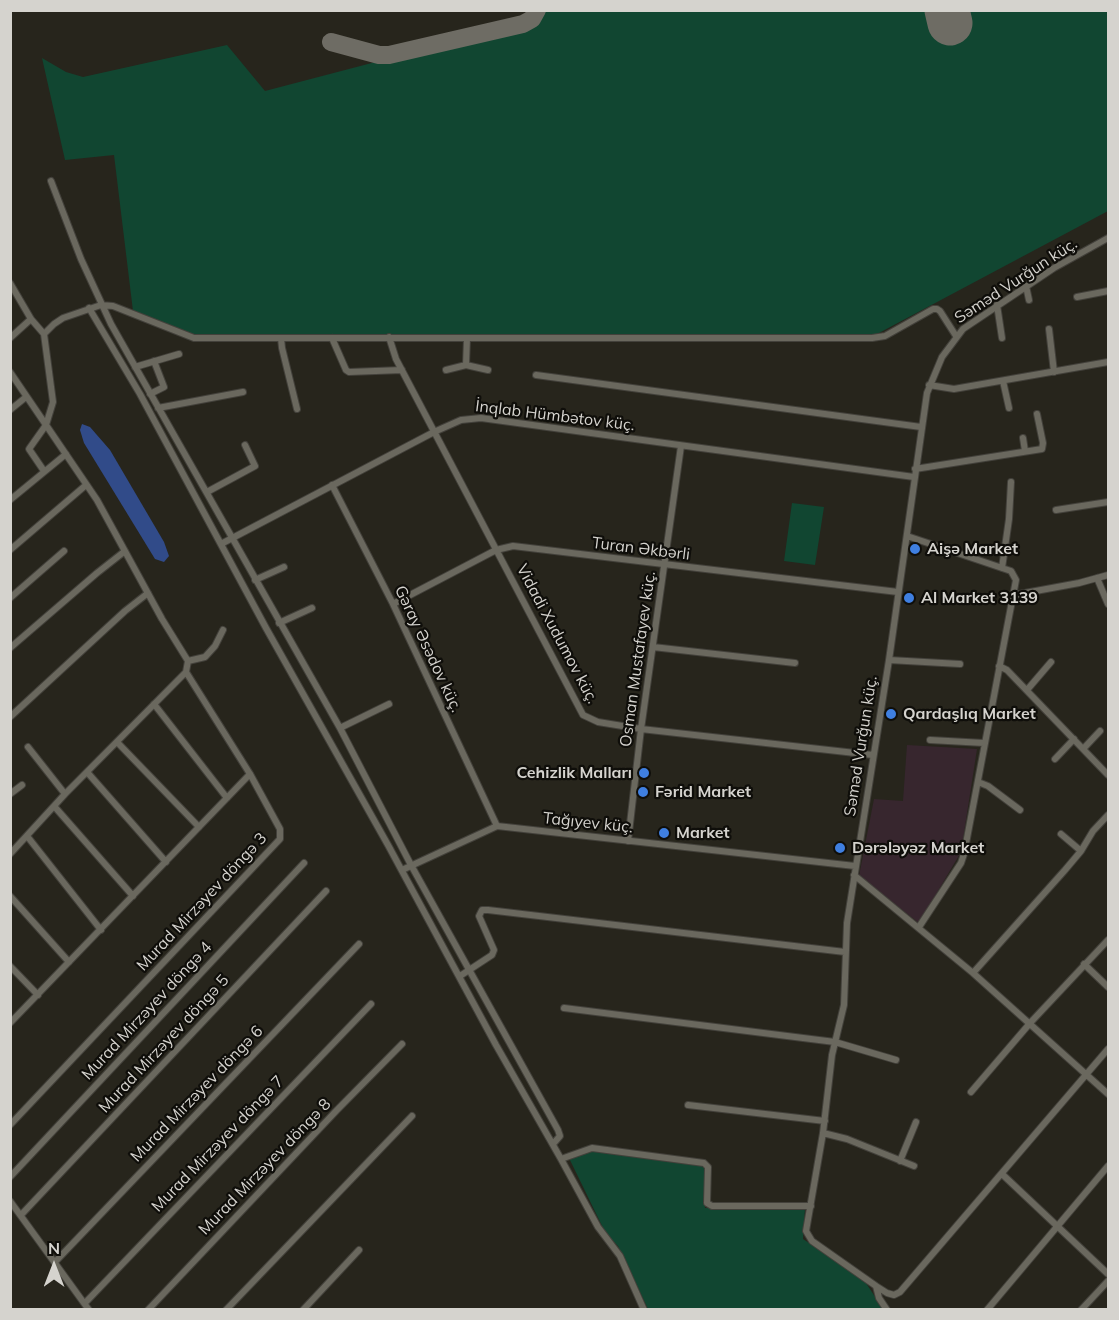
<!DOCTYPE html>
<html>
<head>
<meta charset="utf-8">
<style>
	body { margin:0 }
	#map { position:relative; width:1119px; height:1320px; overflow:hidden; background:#27251c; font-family:Mulish,sans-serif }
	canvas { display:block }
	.frame { position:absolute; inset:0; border:12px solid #d5d3ce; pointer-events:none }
	.north { position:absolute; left:24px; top:1236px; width:60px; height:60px; -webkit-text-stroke:4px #0f0e0a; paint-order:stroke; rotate:0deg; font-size:16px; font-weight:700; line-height:24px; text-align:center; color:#d5d3ce }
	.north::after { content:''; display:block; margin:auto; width:21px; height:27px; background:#d5d3ce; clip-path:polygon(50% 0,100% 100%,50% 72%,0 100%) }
</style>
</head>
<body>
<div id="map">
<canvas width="1119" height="1320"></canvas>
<div class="frame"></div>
<div class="north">N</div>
</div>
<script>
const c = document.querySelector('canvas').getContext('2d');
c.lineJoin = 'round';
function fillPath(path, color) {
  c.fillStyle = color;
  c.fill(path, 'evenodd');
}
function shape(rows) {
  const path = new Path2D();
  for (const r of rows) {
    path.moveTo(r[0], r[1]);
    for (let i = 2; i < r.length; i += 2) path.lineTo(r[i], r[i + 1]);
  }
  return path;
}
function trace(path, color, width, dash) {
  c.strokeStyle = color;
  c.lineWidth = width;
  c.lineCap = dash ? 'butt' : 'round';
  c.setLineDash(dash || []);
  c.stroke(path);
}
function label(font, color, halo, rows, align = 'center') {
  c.font = font + ' Mulish,sans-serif';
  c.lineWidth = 4.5;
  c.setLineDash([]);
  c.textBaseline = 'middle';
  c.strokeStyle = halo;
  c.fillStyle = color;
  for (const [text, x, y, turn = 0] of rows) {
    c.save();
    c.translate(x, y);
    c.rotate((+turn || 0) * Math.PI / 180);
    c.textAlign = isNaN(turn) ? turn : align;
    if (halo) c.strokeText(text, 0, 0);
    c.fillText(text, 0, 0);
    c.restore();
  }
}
const industrial = shape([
	[907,745,977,749,961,852,919,923,859,876,874,799,903,801]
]);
const green = shape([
	[931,10,936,27,965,19,963,11,1108,11,1108,211,877,334,190,334,133,311,114,155,65,160,42,58,66,72,83,77,227,45,265,91,387,59,526,26,535,20,540,11],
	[792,503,824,507,815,565,784,561],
	[591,1150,704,1165,705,1208,805,1208,803,1239,864,1280,883,1309,648,1309,618,1246,606,1234,569,1158]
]);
const water = shape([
	[82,424,90,427,110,450,164,542,169,556,164,562,155,559,84,443,80,430]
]);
const taxiway = shape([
	[331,42,379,55,389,55,523,24,532,19,537,10]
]);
const runway = shape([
	[947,10,950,23]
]);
const street = shape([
	[51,181,81,259,111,324,340,728,411,865,558,1130,560,1136,553,1144],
	[10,283,31,319,44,334],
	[1026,286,1029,300],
	[1077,297,1108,291],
	[997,305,1002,338],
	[89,308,140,394,266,628,388,845,496,1045,561,1159,598,1227,620,1256,644,1310],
	[1049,329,1054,372],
	[389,337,396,359,583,715,598,722,641,729,873,755],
	[10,338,31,319],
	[281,338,282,348,297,409],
	[332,338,346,370,349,372,402,370],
	[466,365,467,338],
	[135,367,179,354],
	[446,370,466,365,488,370],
	[10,372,97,500,162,619,188,661],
	[536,375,921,427],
	[1003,381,1009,408],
	[929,385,954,389,1108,362],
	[150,394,164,387,154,361],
	[158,408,243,392],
	[10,410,26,397],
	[1023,438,1025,451],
	[915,469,1042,449,1043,443,1037,414],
	[44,471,29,449,46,425,53,402,44,334,54,324,63,318,101,305,113,306,194,338,872,338,885,336,933,309,937,309,940,311,956,336],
	[332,485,393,604,497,826],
	[207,492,255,466,245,445],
	[10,500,66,454],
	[1056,510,1108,502],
	[907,536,1011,571,1016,580,964,854,961,863,919,927],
	[221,544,434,432,461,420,481,418,914,477],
	[10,550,86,485],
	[1002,568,1009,519,1011,482],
	[1097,578,1108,604],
	[255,580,284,567],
	[1014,595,1079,583,1108,575],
	[10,598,64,551],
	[393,604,496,550,513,546,898,592],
	[279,623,312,608],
	[653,647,795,663],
	[10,648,97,573,125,551],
	[889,660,960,664],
	[999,666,1007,670,1108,775],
	[1027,690,1051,662],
	[154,704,227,798],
	[10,717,125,611,148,593],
	[340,728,389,704],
	[930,740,984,743],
	[117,742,199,827],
	[28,747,65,794],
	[1084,748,1100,731],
	[1055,759,1074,739],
	[87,772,166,862],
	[978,782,988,786,1020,810],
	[10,794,22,785],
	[54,806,133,896],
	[497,826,855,866],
	[1061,834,1081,851],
	[27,836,101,930],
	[628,841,641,729,681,446],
	[10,854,65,794,186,672,188,661,205,657,215,646,223,630],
	[402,870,497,826],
	[854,875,973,973,1108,1094],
	[10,896,69,962],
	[1084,964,1108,987],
	[10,966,38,995],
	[973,973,1065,870,1081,851,1093,831,1108,815],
	[460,976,492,955,494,950,479,916,482,910,488,910,845,952],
	[564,1008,835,1042,896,1060],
	[10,1023,250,774],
	[971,1092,1031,1022,1108,940],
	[688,1105,825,1121],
	[10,1125,280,839,280,829,250,774,186,672],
	[823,1133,847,1139,914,1166],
	[561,1159,592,1148,704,1163,708,1167,707,1203,712,1206,811,1206],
	[900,1161,916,1122],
	[1002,1174,1108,1274],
	[10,1177,304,863],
	[10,1201,89,1310],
	[21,1215,326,891],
	[55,1262,359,944],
	[876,1286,887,1293,894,1295,900,1292,1108,1049],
	[85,1303,371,1004],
	[148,1310,337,1110,402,1044],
	[226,1310,412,1116],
	[303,1310,359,1250],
	[887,1310,879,1298,876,1286,812,1241,806,1231,823,1133,832,1055,844,1005,847,923,889,660,927,393,942,357,963,329,1054,268,1108,238],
	[987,1310,1108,1166],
	[1081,1310,1108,1281]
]);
const markers = [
	[915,549,6,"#3f7fe0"],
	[909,598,6,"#3f7fe0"],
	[891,714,6,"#3f7fe0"],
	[644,773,6,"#3f7fe0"],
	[643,792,6,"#3f7fe0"],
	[664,833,6,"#3f7fe0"],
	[840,848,6,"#3f7fe0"]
];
const streetNames = [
	["Səməd Vurğun küç.",1016,281,-33],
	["İnqlab Hümbətov küç.",555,416,7],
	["Turan Əkbərli",641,549,7],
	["Vidadi Xudumov küç.",557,634,62],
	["Gəray Əsədov küç.",428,649,65],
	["Osman Mustafayev küç.",638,659,-82],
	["Səməd Vurğun küç.",861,746,-81],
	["Tağıyev küç.",588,823,6],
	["Murad Mirzəyev döngə 3",202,902,-47],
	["Murad Mirzəyev döngə 4",147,1011,-47],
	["Murad Mirzəyev döngə 5",164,1044,-47],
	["Murad Mirzəyev döngə 6",197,1094,-46],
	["Murad Mirzəyev döngə 7",218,1144,-46],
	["Murad Mirzəyev döngə 8",265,1167,-46]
];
const poiNames = [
	["Aişə Market",927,549],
	["Al Market 3139",921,598],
	["Qardaşlıq Market",903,714],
	["Cehizlik Malları",632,773,"right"],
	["Fərid Market",655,792],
	["Market",676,833],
	["Dərələyəz Market",852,848]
];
fillPath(industrial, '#37262e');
fillPath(green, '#114631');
fillPath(water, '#314b89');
trace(taxiway, '#6e6c64', 18);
trace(runway, '#6e6c64', 45);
trace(street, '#43413b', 8);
trace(street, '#6a685e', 6);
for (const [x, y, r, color] of markers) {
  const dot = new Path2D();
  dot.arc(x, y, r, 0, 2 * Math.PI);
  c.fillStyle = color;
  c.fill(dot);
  trace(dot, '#0f0e0a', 2);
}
label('16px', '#d5d3ce', '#0f0e0a', streetNames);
label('bold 16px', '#d5d3ce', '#0f0e0a', poiNames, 'left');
</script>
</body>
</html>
